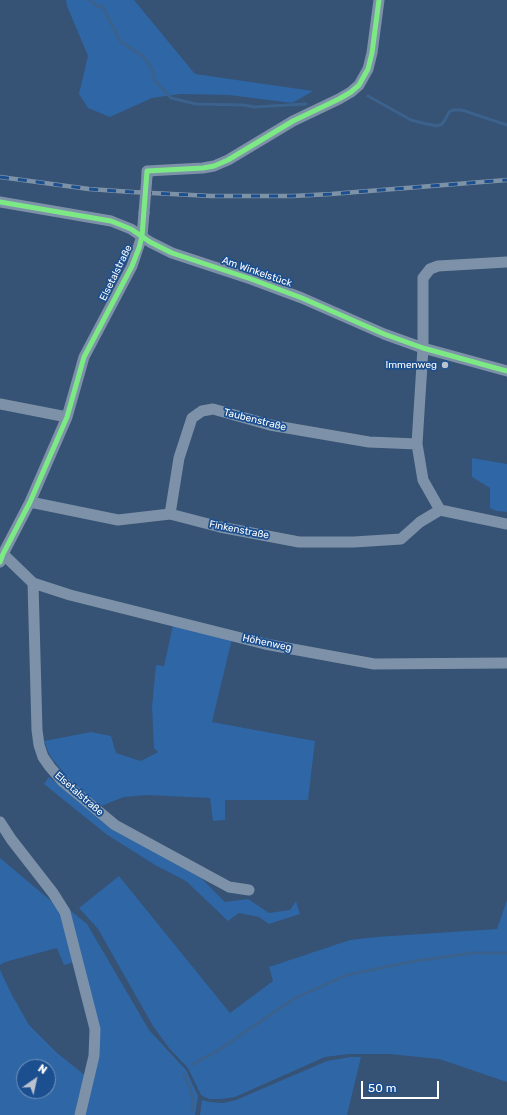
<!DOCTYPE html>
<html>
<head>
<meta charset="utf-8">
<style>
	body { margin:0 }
	#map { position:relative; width:507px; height:1115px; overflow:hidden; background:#365274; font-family:Rubik,sans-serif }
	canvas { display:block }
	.north { position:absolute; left:16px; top:1059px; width:40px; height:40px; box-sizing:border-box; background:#1b4f8f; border:1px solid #7695bc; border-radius:50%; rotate:34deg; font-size:11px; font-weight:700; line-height:16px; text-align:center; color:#fff }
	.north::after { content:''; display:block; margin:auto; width:14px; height:18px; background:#b9c2ce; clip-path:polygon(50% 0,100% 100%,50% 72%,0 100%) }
	.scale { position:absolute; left:361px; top:1081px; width:78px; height:18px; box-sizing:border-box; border:2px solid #fff; border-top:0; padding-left:5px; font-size:12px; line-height:14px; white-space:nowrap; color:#fff; -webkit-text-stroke:3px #1b4f8f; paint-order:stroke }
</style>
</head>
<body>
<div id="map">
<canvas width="507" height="1115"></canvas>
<div class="north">N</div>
<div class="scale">50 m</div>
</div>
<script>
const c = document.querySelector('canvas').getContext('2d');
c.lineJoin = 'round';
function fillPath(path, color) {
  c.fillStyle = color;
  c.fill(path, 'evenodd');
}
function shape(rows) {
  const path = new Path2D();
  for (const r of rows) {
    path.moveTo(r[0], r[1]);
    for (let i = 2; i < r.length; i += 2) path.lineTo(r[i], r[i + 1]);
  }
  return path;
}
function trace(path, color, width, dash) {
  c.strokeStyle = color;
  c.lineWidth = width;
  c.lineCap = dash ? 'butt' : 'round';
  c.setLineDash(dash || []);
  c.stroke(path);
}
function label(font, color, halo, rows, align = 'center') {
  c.font = font + ' Rubik,sans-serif';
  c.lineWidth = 3.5;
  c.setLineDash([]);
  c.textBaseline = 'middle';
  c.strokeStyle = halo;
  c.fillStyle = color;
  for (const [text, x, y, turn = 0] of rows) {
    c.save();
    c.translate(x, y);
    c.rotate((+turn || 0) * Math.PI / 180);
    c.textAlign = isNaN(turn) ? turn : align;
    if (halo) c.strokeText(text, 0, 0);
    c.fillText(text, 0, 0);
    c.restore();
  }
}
const green = shape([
	[66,0,134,0,195,74,313,91,292,103,229,95,180,94,152,98,110,117,88,108,79,94,88,56,67,6],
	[472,458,507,464,507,512,496,511,490,508,490,488,472,477],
	[173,625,232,639,212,722,315,741,308,800,225,800,225,820,213,821,210,798,146,795,124,797,101,806,75,787,50,756,44,741,91,732,111,736,116,753,141,761,158,752,154,748,152,707,156,665,164,666],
	[49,777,111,828,201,878,225,902,248,899,269,913,290,910,296,901,300,914,269,924,259,917,239,913,228,921,186,881,155,865,106,834,44,784],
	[0,858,56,905,65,924,77,961,64,965,57,948,5,962,0,965],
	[119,876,230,1013,273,981,269,967,350,940,376,937,497,929,507,900,507,1082,439,1059,389,1054,349,1054,325,1057,235,1097,221,1099,209,1099,201,1095,188,1068,169,1048,153,1026,98,929,79,908],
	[66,907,87,924,149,1030,186,1070,198,1096,195,1115,82,1115,95,1056],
	[0,970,12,995,29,1025,56,1052,87,1077,78,1115,0,1115],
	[24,1067,48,1067,48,1091,24,1091],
	[350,1057,361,1057,347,1115,200,1115,202,1100,210,1102,223,1103,236,1100,327,1061]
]);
const stream = shape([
	[89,0,99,7,102,6,121,42,143,56,151,67,155,81,171,98,196,104,244,105,254,107,306,104],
	[368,96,411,120,427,124,437,126,442,124,445,120,449,112,453,110,462,110,507,125],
	[193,1064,217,1051,295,998,347,975,415,961,473,953,507,953],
	[184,1074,190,1088,193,1100,192,1111]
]);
const minor = shape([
	[147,176,147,171,203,168,214,166,228,160,293,121,339,99,351,92,359,85,368,69,372,53,379,0],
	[0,202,111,221,131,229,150,242,172,253,251,279,302,298,384,334,423,348,507,371],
	[507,262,438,266,430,269,423,278,423,348,417,444,423,480,440,510,507,524],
	[0,404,67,417],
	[30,502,118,520,170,514,220,527,299,542,354,542,401,539,420,522,440,510],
	[170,514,179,458,192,418,202,411,213,409,270,425,369,442,417,444],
	[3,554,33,583,70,595,265,644,374,664,507,663],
	[0,562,3,554,30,502,67,417,84,357,132,266,142,236,144,213],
	[33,583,37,730,39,745,43,757,50,767,62,781,115,825,229,887,249,890],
	[0,822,11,839,53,893,65,912,95,1029,94,1056,80,1115]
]);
const rail = shape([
	[0,177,89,189,132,192,211,196,293,196,331,194,507,180]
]);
const minorBridge = shape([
	[144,213,147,176]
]);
const cycleway = shape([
	[0,202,111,221,131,229,150,242,172,253,251,279,302,298,384,334,423,348,507,371],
	[0,562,3,554,30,502,67,417,84,357,132,266,139,248,142,236,147,171,203,168,214,166,228,160,293,121,339,99,351,92,359,85,368,69,372,53,379,0]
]);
const markers = [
	[445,365,4,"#b9c2ce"]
];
const streetNames = [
	["Am Winkelstück",257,272,19],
	["Elsetalstraße",116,273,-64],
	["Taubenstraße",255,420,14],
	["Finkenstraße",239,530,11],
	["Höhenweg",267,643,12],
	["Elsetalstraße",79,794,41]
];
const poiNames = [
	["Immenweg",437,365]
];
fillPath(green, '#2f66a5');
trace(stream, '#3b618d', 3);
trace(minor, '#7d92a8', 11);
trace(rail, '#7e92a7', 4.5);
trace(rail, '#1b4f8f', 3, [9]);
trace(minorBridge, '#7d92a8', 11);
trace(cycleway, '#7ce984', 5);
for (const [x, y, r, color] of markers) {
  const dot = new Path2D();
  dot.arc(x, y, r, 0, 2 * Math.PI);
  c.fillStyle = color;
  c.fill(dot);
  trace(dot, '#1b4f8f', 1.5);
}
label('10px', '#fff', '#1b4f8f', streetNames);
label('10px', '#fff', '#1b4f8f', poiNames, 'right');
</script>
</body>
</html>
